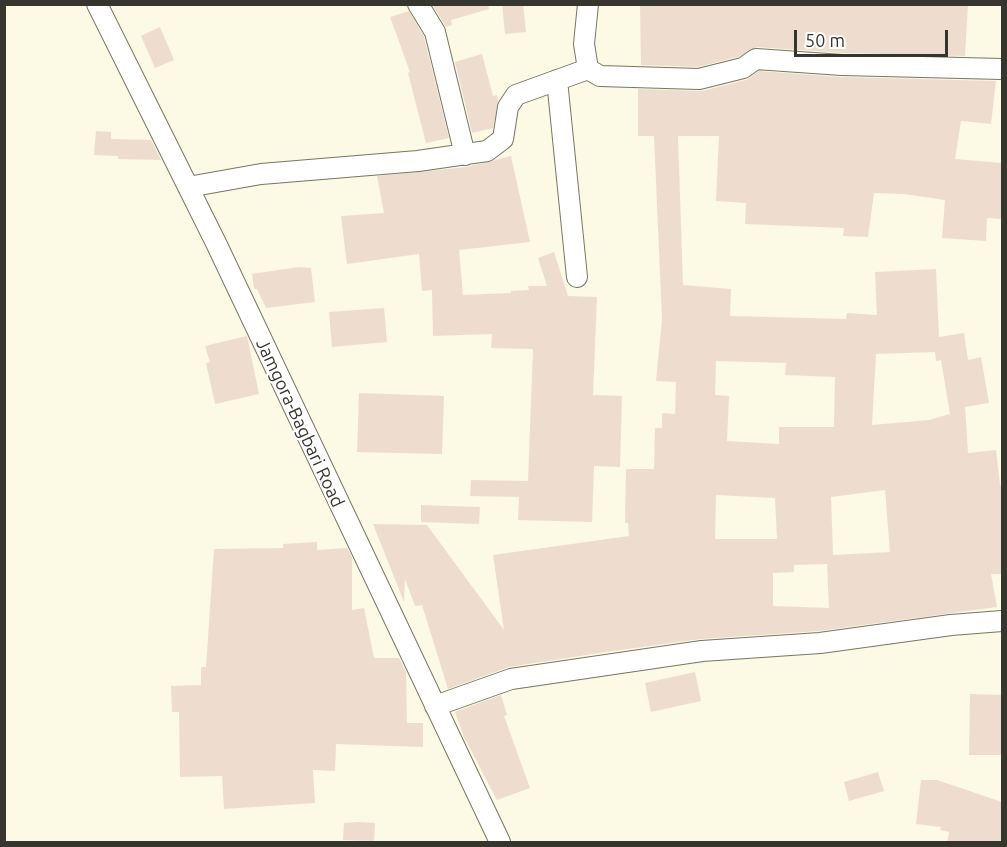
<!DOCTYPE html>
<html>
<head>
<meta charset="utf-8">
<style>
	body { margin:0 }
	#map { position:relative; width:1007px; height:847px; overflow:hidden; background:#fcf9e5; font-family:Ubuntu,sans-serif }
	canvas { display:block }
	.frame { position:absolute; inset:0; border:6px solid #37362e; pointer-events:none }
	.scale { position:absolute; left:794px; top:30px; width:154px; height:27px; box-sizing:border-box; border:3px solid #37362e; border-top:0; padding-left:8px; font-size:18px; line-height:21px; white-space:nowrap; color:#37362e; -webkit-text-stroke:4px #fff; paint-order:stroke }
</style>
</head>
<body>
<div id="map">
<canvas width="1007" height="847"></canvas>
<div class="frame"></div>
<div class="scale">50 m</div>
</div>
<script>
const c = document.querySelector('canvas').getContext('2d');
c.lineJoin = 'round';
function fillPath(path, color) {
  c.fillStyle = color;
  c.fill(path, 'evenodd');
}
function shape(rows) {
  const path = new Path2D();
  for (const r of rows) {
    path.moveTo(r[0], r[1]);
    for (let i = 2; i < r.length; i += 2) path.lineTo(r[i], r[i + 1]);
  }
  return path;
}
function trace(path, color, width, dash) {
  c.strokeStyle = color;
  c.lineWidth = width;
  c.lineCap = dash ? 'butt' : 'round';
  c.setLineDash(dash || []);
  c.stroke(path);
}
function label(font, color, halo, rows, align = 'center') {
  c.font = font + ' Ubuntu,sans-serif';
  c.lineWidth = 4.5;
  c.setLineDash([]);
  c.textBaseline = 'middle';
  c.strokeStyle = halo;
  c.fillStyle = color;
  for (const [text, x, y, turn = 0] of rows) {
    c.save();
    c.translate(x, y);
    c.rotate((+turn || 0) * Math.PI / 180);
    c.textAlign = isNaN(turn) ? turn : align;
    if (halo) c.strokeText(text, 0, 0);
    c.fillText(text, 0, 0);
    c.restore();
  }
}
const building = shape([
	[432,4,488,4,489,9,451,20,452,25,446,27],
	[502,4,523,4,526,32,505,34],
	[640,4,968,4,965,56,843,53,757,47,738,57,698,67,641,65],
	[409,11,424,37,449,138,426,143,408,73,410,72,390,17],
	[160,27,174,60,155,68,141,36],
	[482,54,493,96,497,95,498,101,493,128,472,133,455,62],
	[759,71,841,77,996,81,991,124,961,121,955,159,1002,163,1002,219,987,218,986,241,942,238,945,200,904,194,874,193,868,237,843,236,844,228,745,224,746,203,716,201,719,136,678,136,683,285,731,289,730,316,846,319,847,313,877,315,875,272,936,269,939,337,964,333,968,360,981,357,989,403,965,407,968,453,996,450,1000,485,1002,485,1002,574,991,574,997,607,819,631,701,639,606,652,509,667,448,689,422,605,415,606,405,579,404,602,373,524,427,525,504,630,493,555,629,536,628,523,625,523,626,469,654,469,655,428,662,428,662,413,675,414,676,382,656,381,662,319,654,136,638,136,638,89,702,91,746,80],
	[935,352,936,361,941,360,950,414,929,420,872,425,876,354],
	[716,361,786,363,785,375,835,377,834,427,779,427,779,444,727,441,729,396,715,395],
	[885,490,890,552,833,555,831,497],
	[716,495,775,498,777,539,715,539],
	[827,564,829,608,773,606,773,573,794,572,794,565],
	[96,131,111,132,111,139,151,140,161,160,118,159,118,156,94,155],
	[511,156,530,242,459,250,463,295,511,293,511,291,529,290,528,286,547,286,538,258,554,252,568,296,597,297,593,395,622,396,620,467,594,466,592,522,518,520,519,497,470,496,471,480,528,481,533,349,491,348,492,334,433,336,432,290,422,291,419,254,347,264,341,216,384,213,377,176,467,167],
	[299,267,311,268,315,302,266,308,257,289,254,289,252,274],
	[384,308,387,342,332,347,329,312],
	[247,336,259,394,215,404,206,363,210,362,205,346],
	[359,393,444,396,442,454,357,452],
	[421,505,480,507,479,524,421,522],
	[317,542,317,550,347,548,352,557,352,610,364,608,374,658,399,658,406,672,407,723,423,723,423,747,336,744,335,771,313,770,315,803,224,809,222,776,180,777,179,712,172,712,171,686,201,685,201,667,206,667,214,549,283,548,283,544],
	[695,672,701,701,651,712,645,683],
	[970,694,1002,695,1002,755,969,755],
	[501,695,507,715,504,716,530,788,497,800,464,737,455,712],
	[878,772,884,791,849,801,844,782],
	[921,780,937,780,1002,802,1002,843,947,843,949,832,940,830,941,827,916,824],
	[359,822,375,823,374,841,343,840,344,823]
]);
const street = shape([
	[97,4,216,243,500,842],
	[418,4,435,32,465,155],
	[588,4,584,44,588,69,600,76,699,79,743,68,756,59,842,65,1002,69],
	[557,80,577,277],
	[188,187,261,174,418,161,487,151,503,139,508,107,516,95,588,69],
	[435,706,511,679,702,651,820,643,951,625,1002,621]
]);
const streetNames = [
	["Jamgora-Bagbari Road",300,423,65]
];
fillPath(building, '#eeddcf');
trace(street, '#777563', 22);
trace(street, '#fff', 20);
label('18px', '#37362e', '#fff', streetNames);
</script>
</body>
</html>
